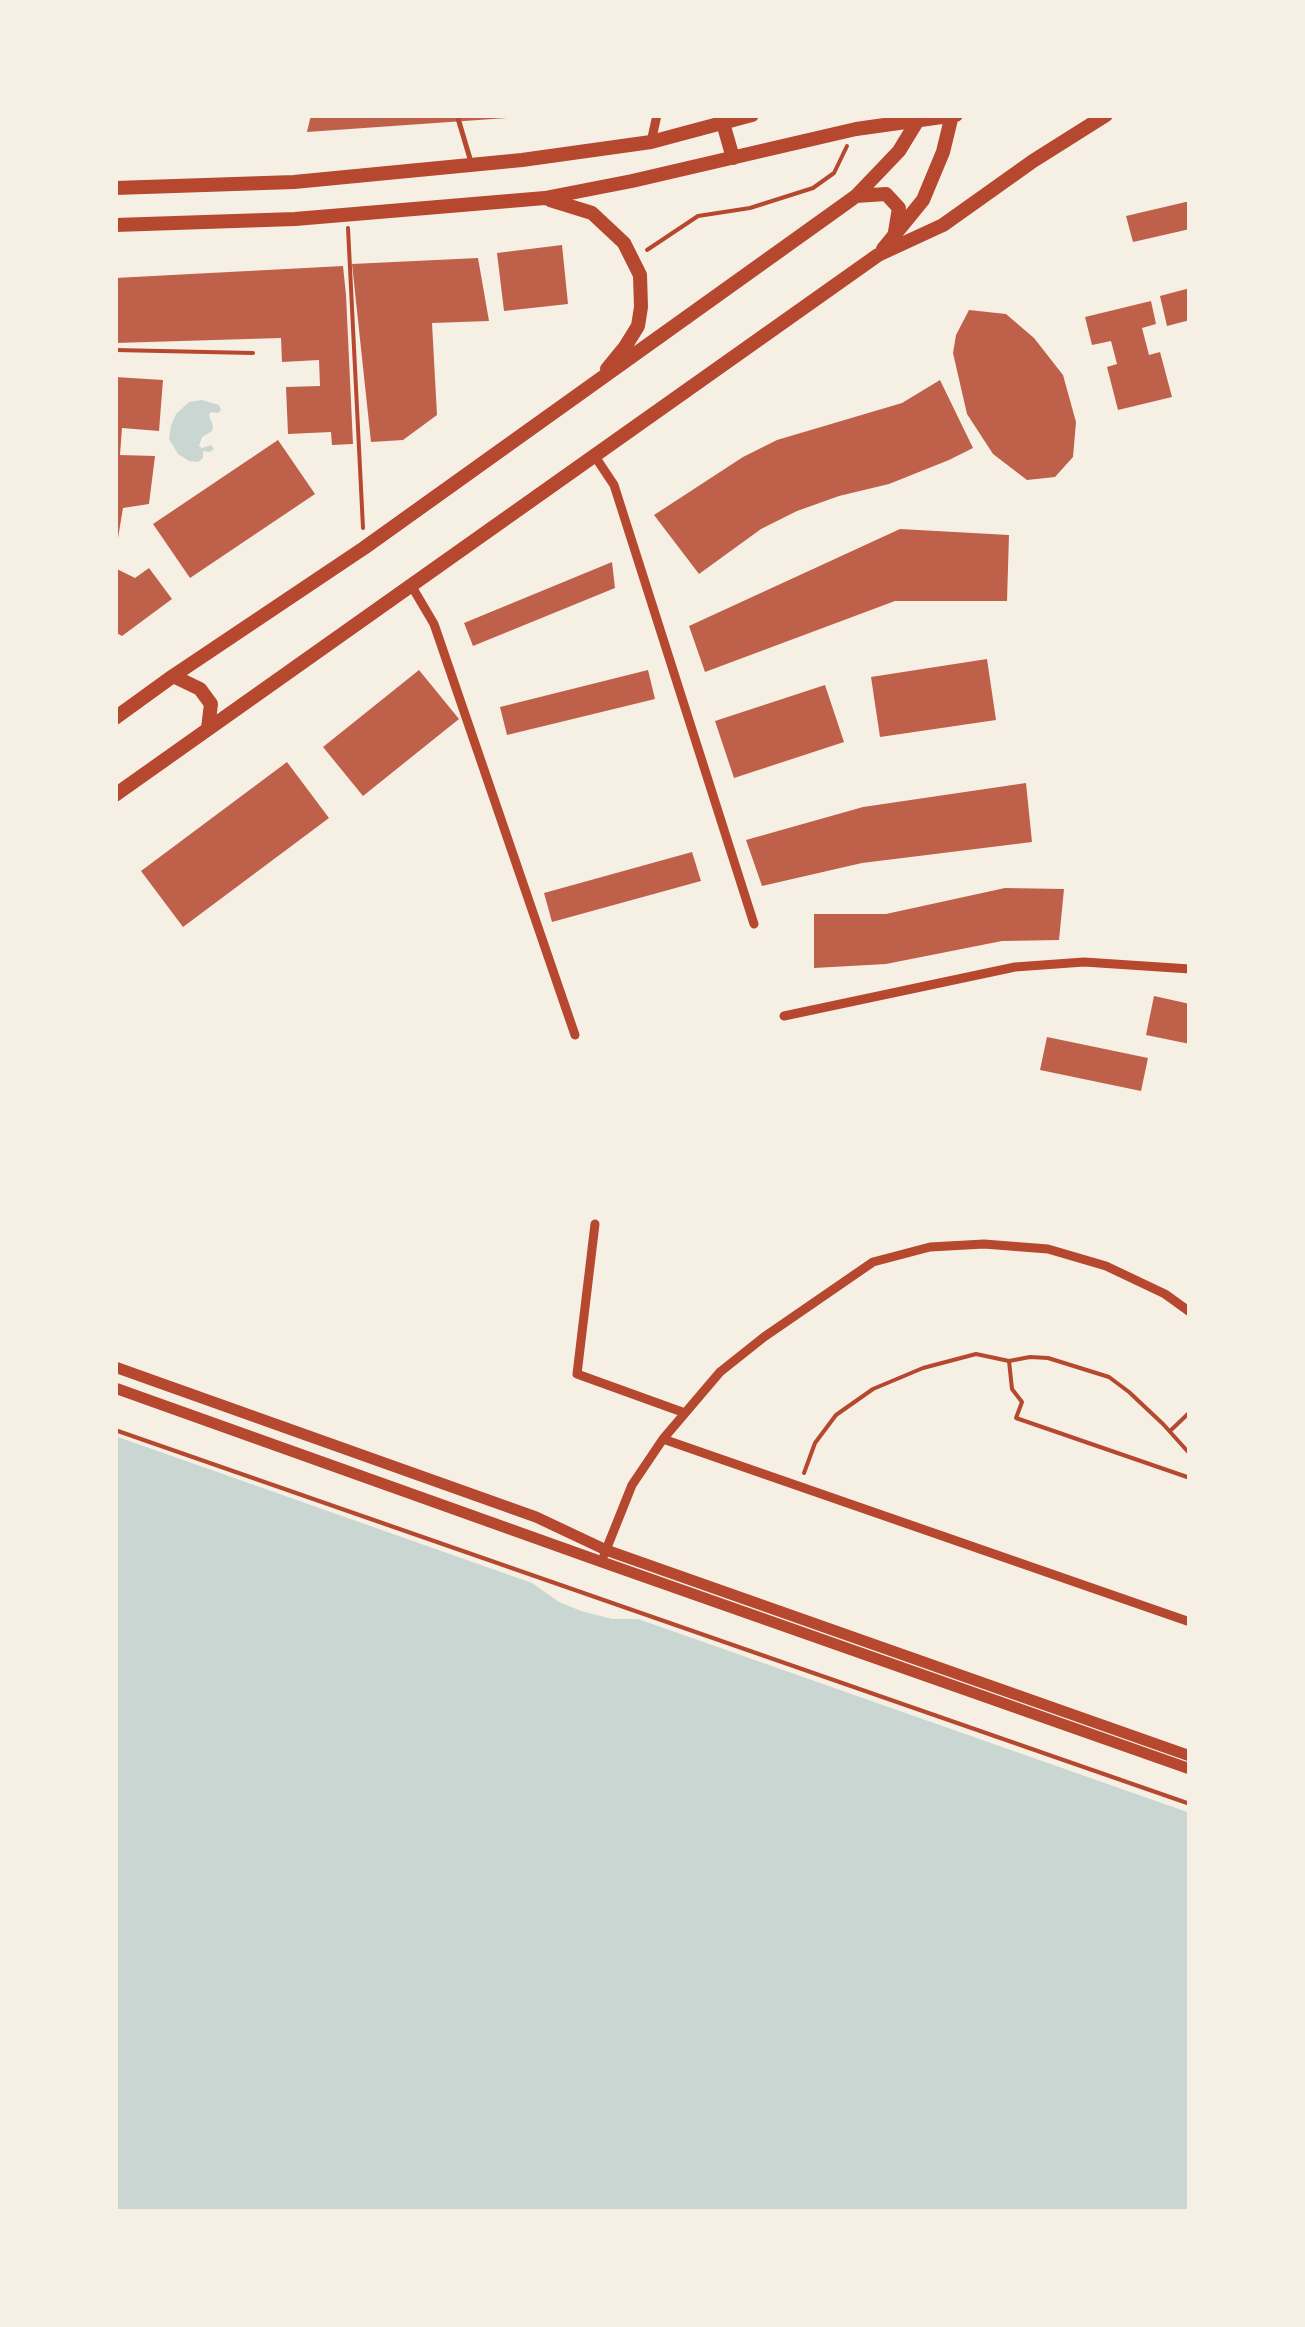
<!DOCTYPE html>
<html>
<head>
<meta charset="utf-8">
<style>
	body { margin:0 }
	#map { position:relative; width:1305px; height:2327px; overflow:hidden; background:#f6efe4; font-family:"DM Sans",sans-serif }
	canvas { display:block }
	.frame { position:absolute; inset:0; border:118px solid #f6efe4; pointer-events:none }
</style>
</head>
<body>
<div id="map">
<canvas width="1305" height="2327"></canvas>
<div class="frame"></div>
</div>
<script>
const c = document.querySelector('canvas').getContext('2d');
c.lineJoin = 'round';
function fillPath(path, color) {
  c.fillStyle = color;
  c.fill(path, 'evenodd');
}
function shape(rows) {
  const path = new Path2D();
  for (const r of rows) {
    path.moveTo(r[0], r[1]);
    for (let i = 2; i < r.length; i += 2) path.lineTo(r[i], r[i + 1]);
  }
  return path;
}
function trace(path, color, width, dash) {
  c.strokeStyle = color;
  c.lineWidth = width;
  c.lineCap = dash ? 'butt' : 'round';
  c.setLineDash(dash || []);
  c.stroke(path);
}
const water = shape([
	[202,400,219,405,221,410,218,413,211,412,209,415,213,426,212,431,202,437,199,446,202,448,211,445,214,449,210,452,203,451,203,458,198,462,189,461,178,454,169,439,171,426,176,414,189,402],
	[115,1436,532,1583,559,1602,581,1611,612,1619,638,1619,1190,1813,1190,2212,115,2212]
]);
const building = shape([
	[311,115,507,115,507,118,307,132],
	[1190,201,1190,229,1133,242,1126,216],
	[562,245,568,304,504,311,497,253],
	[478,258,489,321,432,323,437,415,403,440,371,442,352,264],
	[343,266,346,295,353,444,332,445,331,432,288,434,286,387,320,386,319,360,282,362,281,338,115,343,115,278],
	[1190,288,1190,320,1167,326,1160,296],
	[1151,301,1156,324,1142,328,1149,355,1160,352,1172,397,1118,410,1107,367,1117,364,1111,341,1092,345,1085,317],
	[969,310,1006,314,1034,338,1063,375,1076,422,1073,457,1055,477,1027,480,993,454,967,414,953,353,956,335],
	[115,377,163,380,159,431,122,428,120,455,155,456,149,504,123,508,117,544,115,544],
	[940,380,973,448,949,460,889,484,839,496,797,511,761,529,699,574,654,515,743,457,777,440,902,403],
	[278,440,315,494,190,578,153,524],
	[900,529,1009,535,1007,601,895,601,705,672,689,626],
	[612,562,615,588,473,646,464,623],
	[115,568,135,578,149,568,172,599,122,636,115,632],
	[987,659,996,720,880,737,871,677],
	[419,670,459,719,363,796,323,747],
	[648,670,655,699,507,735,500,707],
	[825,685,844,742,734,778,715,721],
	[287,762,329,818,183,927,141,871],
	[1026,783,1032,842,862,863,762,886,746,840,863,807],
	[692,852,701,881,552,922,544,893],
	[1005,888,1064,889,1059,940,1002,941,886,964,814,968,814,914,886,914],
	[1154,996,1190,1004,1190,1044,1146,1035],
	[1047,1037,1148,1058,1141,1091,1040,1070]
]);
const path = shape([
	[348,228,363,528],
	[647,250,698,216,750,208,813,188,834,173,847,146],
	[115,350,253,353],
	[1009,1361,1012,1389,1022,1402,1016,1418,1190,1478],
	[115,1430,1190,1804],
	[1170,1431,1190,1412],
	[804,1473,815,1443,836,1415,873,1389,923,1368,976,1354,1009,1361,1030,1357,1048,1358,1109,1377,1129,1392,1163,1424,1190,1454]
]);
const service = shape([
	[457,115,471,162]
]);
const minor = shape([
	[651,142,657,115],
	[594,455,614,485,754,924],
	[411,585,434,624,575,1035],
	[784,1016,1015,967,1084,962,1190,969],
	[595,1224,577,1374,685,1413],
	[663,1439,1190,1622],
	[604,1555,632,1485,663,1439,720,1372,764,1337,873,1262,930,1247,984,1244,1048,1249,1106,1266,1165,1294,1190,1312]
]);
const tertiary = shape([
	[115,1367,536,1517,606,1550,1190,1756],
	[115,1388,602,1562,1190,1769]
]);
const primary = shape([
	[723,123,733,158],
	[115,188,294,182,522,160,651,142,752,115],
	[856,196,886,194,899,208,895,232],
	[550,200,592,213,624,243,640,275,641,307,638,326,625,347,607,369],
	[115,225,295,219,545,198,632,181,856,129,956,115],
	[883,249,923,200,943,152,952,115],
	[173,676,200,689,211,704,208,728],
	[115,718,173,676,364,548,838,209,856,196,899,151,921,115],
	[115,795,878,255,943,225,1033,161,1106,115]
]);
fillPath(water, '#c9d6d2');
fillPath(building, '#bf614a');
trace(path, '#b5482f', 4);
trace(service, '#b5482f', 5);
trace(minor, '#b5482f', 9);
trace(tertiary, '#b5482f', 11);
trace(primary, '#b5482f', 14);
</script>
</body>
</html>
